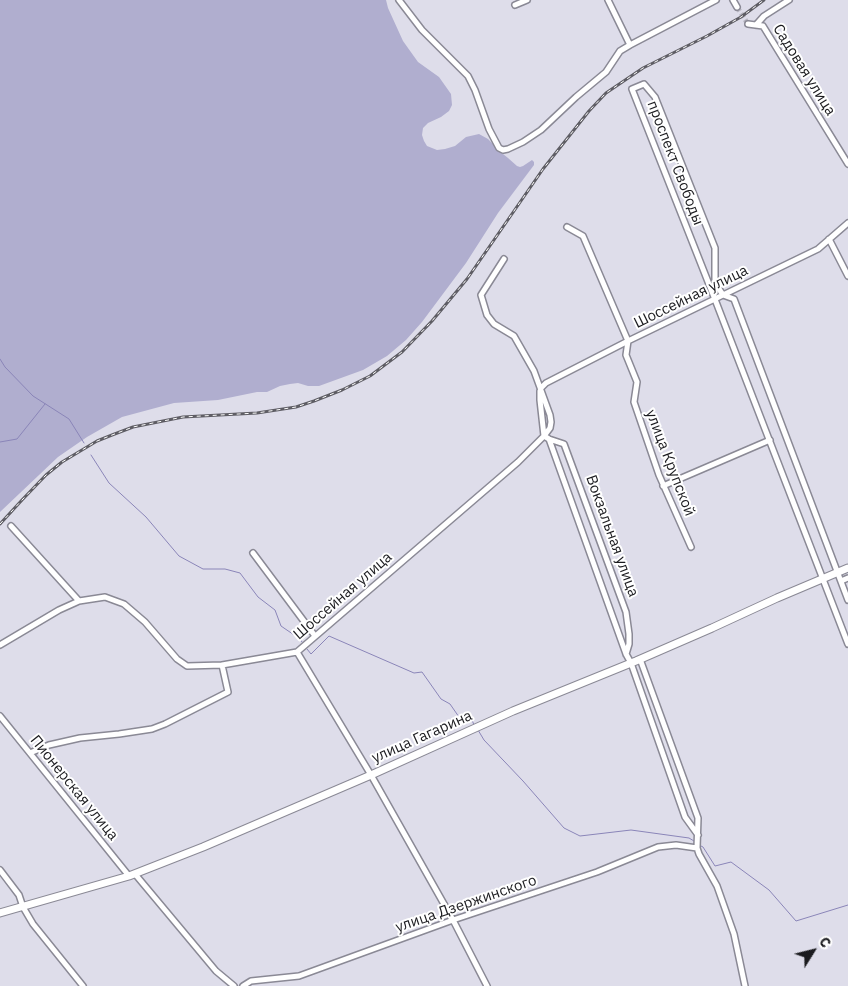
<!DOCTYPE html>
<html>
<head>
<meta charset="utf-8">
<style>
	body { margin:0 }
	#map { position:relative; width:848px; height:986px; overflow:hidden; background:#deddea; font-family:"IBM Plex Sans",sans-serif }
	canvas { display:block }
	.north { position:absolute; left:788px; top:926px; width:50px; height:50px; -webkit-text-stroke:4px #fff; paint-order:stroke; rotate:54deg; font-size:14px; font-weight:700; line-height:20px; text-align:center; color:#1b1b1f }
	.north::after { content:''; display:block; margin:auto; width:18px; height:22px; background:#1b1b1f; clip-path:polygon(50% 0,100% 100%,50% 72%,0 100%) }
</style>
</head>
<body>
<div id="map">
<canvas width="848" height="986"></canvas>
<div class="north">С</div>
</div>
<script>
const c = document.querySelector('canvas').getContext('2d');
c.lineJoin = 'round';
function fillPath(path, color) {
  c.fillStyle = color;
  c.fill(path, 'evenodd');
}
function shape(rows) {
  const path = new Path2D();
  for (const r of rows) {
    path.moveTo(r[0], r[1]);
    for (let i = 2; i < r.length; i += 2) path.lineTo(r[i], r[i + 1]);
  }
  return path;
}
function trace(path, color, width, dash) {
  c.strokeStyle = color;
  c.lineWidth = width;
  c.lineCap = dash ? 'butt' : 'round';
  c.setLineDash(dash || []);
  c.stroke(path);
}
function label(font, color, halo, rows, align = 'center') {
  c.font = font + ' "IBM Plex Sans",sans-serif';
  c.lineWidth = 4;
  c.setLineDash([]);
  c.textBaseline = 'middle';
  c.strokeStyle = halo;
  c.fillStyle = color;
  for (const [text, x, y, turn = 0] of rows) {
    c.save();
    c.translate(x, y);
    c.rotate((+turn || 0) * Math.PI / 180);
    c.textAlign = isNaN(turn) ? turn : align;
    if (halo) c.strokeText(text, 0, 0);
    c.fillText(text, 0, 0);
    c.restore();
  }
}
const green = shape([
	[0,0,386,0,388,8,403,41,418,62,439,77,451,94,452,105,449,111,441,117,428,123,423,128,422,135,424,141,427,146,437,150,445,149,455,146,466,137,479,134,488,139,503,154,508,158,517,166,520,167,523,166,532,160,534,162,534,165,498,213,466,263,422,322,406,340,387,356,363,370,319,386,308,386,298,383,290,384,280,386,267,392,257,392,218,400,174,403,122,417,87,437,58,457,0,512]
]);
const stream = shape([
	[0,359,5,367,33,396,69,419,84,443],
	[0,442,17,439,45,404],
	[91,455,109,483,146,517,179,556,203,569,225,569,240,573,258,597,275,610,281,626,300,639,302,642],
	[307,649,311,654,329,636,414,673,422,672,441,699,450,704,459,717,465,721,472,720,474,725],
	[478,730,484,740,523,781,564,828,580,836,631,830,689,838,694,841],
	[701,846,703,847,715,866,731,862,769,890,796,921,848,905]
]);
const minorTunnel = shape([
	[737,7,748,24]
]);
const minor = shape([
	[399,0,422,30,468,76,475,90,489,129,499,148,503,150,508,149,523,142,541,130,576,97,606,72,620,51,630,45,716,0],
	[608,0,630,45],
	[733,0,737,7],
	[515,5,527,0],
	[748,24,763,26,848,164],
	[756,25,764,16,789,0],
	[567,227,583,236,628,341,626,355,637,382,634,402,659,475,691,547],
	[829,239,848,276],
	[541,388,546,383,628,341,818,249,848,223],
	[540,391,540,400,544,436,549,439,564,444,626,612,629,634,629,644,626,654],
	[549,439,626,654,631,663,685,817,698,835],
	[663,486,770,440],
	[11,526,79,601],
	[253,553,315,636],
	[841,581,848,578],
	[848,600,734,299,723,295,715,283,715,248,655,97,644,84,632,89,716,302,848,644],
	[0,645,59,610,79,601,105,597,124,604,145,622,177,659,187,666,222,665,297,652,518,462,544,436,550,428,551,422,550,415,534,371,514,336,494,324,487,315,481,295,504,259],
	[297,652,371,775,453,920,487,986],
	[640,659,698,818,697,848,699,854,717,886,734,934,745,986],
	[0,716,129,876],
	[30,753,49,745,80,738,119,734,152,729,165,724,228,692,222,665],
	[0,870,19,895,23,907,33,924,83,986],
	[135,874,216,971,234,986],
	[243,986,251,981,299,976,453,920,597,872,658,847,676,845,697,848]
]);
const major = shape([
	[0,913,129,876,203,847,371,775,513,711,636,661,712,628,777,598,848,568]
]);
const rail = shape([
	[0,524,22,500,46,475,62,462,97,441,112,435,133,427,183,417,257,413,296,407,314,401,342,390,370,376,402,352,432,321,467,279,543,169,589,111,606,93,643,68,707,36,741,17,764,0]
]);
const streetNames = [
	["Садовая улица",804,70,58],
	["проспект Свободы",675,163,69],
	["Шоссейная улица",691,297,-26],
	["улица Крупской",670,463,69],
	["Вокзальная улица",612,536,70],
	["Шоссейная улица",343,596,-41],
	["улица Гагарина",422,737,-24],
	["Пионерская улица",74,788,51],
	["улица Дзержинского",466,904,-19]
];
fillPath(green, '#b0aecf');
trace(stream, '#8a85b8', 1);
trace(minorTunnel, '#b7b6c1', 5, [5, 2.5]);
trace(minor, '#8a8995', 8);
trace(major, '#8a8995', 9);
trace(minor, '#fff', 5);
trace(major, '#fff', 7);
trace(rail, '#5e5d64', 3);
trace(rail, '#fff', 1, [4]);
label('15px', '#1b1b1f', '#fff', streetNames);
</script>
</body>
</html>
